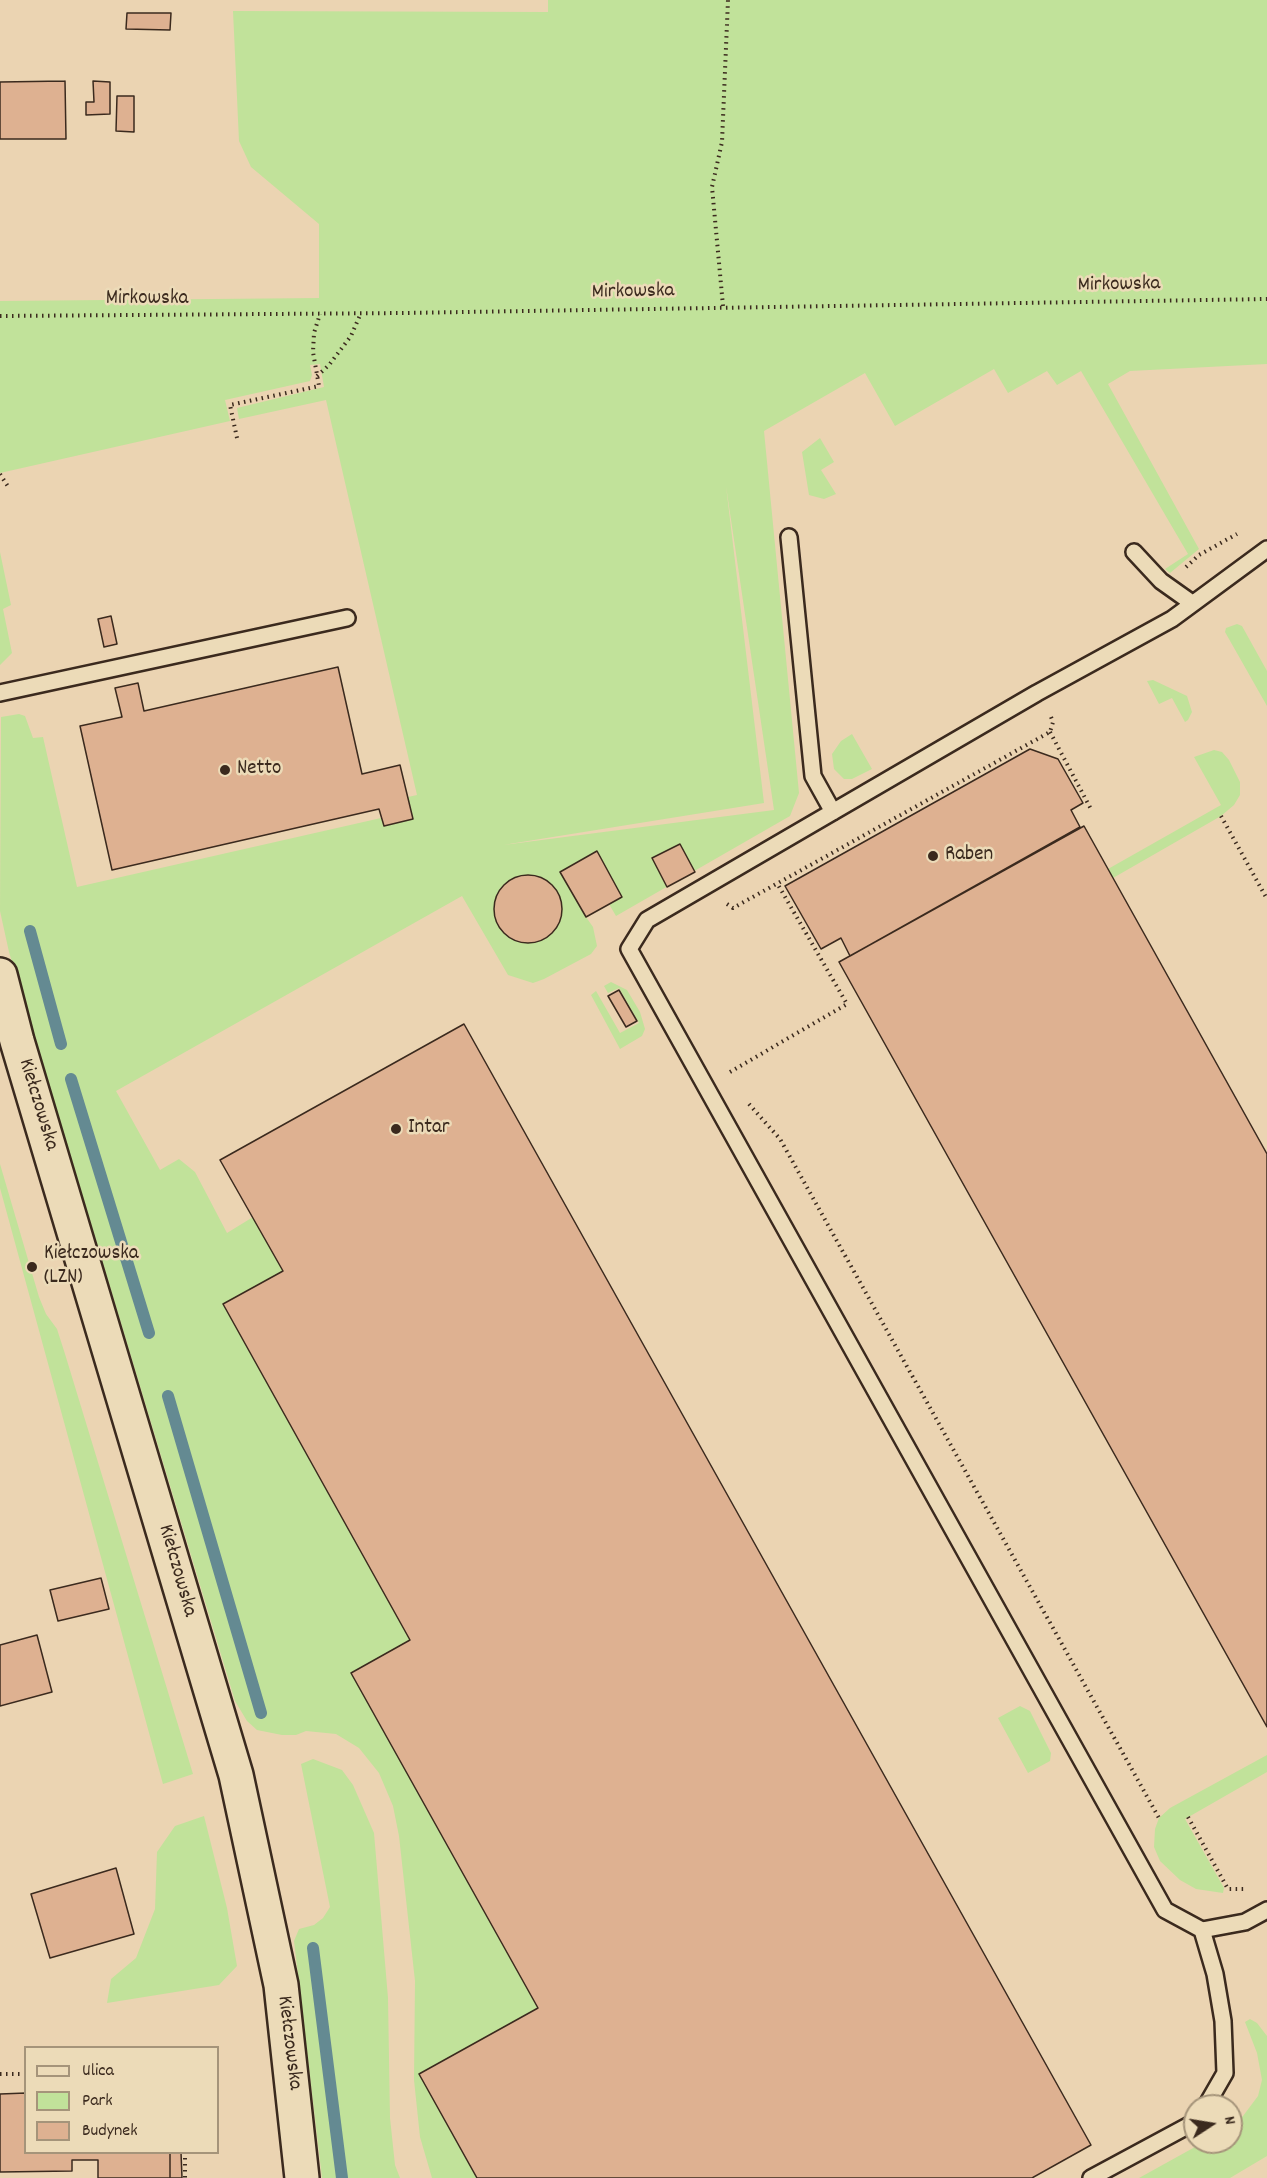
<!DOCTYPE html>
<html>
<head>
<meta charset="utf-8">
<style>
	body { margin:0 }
	#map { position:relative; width:1267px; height:2178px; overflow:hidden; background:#ebd4b2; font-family:Dekko,sans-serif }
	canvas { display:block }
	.legend { position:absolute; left:24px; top:2046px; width:195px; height:108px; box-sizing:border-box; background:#ecdbb8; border:2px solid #a5947a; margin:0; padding:8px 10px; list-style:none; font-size:18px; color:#3b2a1e }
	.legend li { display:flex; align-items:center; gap:12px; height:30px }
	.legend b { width:30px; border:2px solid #a5947a }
	.north { position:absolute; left:1183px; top:2094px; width:60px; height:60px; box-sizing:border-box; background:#ecdbb8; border:2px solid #a5947a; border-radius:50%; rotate:78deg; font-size:16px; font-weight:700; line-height:24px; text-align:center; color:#3b2a1e }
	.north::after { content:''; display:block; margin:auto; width:21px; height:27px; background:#3b2a1e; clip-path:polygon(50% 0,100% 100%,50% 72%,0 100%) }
</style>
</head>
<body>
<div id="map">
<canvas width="1267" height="2178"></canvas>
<ul class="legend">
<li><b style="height:8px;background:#ecdbb8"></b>Ulica</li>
<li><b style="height:16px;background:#c1e29a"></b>Park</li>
<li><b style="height:16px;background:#deb191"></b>Budynek</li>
</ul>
<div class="north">N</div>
</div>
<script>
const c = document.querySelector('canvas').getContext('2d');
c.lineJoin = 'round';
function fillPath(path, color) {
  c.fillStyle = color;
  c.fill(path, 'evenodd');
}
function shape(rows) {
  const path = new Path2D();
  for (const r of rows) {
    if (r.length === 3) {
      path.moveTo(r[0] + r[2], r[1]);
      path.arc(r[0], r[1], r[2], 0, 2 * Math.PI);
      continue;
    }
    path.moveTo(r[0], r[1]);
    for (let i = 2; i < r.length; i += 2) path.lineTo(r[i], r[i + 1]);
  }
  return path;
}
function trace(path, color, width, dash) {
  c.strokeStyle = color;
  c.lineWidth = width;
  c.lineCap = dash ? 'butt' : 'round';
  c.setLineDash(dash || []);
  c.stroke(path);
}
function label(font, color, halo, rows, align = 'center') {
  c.font = font + ' Dekko,sans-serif';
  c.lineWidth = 5;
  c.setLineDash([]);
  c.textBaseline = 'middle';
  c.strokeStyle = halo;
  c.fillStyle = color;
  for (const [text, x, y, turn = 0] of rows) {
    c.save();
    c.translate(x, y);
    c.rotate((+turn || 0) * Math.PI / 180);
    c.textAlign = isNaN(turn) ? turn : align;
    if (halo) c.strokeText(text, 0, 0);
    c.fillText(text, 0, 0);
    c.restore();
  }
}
const green = shape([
	[548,0,1267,0,1267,364,1130,371,1108,384,1199,549,1170,573,1165,569,1188,554,1081,371,1057,385,1047,371,1008,393,994,369,895,426,865,373,764,431,799,793,790,816,616,916,609,904,586,917,593,927,597,946,591,954,544,979,533,983,508,975,462,896,116,1091,160,1170,179,1159,195,1172,227,1233,253,1217,283,1271,410,1640,351,1673,538,2008,419,2074,477,2178,432,2178,420,2137,414,2080,415,1981,399,1836,393,1806,379,1773,359,1748,336,1734,306,1731,296,1735,282,1735,257,1730,247,1721,235,1701,9,952,0,911,1,717,19,714,25,716,33,738,43,737,77,887,381,818,384,826,413,819,408,797,417,795,326,400,239,419,237,408,324,387,320,364,310,365,312,375,310,381,225,400,230,421,0,473,0,301,319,298,319,224,251,167,239,141,233,11,548,12],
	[726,486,774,810,503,845,764,803],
	[820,438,834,462,821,470,836,494,824,499,809,495,802,452],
	[0,552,11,605,3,609,12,653,0,665],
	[1237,624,1242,626,1267,671,1267,706,1225,632,1226,628],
	[1153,680,1187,696,1192,712,1188,720,1185,722,1172,698,1159,704,1147,681],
	[852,734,872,769,852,779,844,779,834,769,832,754,841,741],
	[1214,750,1222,752,1229,760,1240,782,1240,795,1234,805,1221,816,1113,878,1108,869,1221,805,1194,757],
	[611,982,627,990,640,1012,645,1029,642,1036,620,1049,591,995,596,991,620,1033,639,1023,619,988,608,993,604,986],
	[0,1164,39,1297,46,1314,57,1329,65,1354,193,1774,163,1784,0,1188],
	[1020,1706,1030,1711,1051,1753,1050,1761,1028,1773,998,1718],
	[1267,1755,1267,1772,1185,1819,1224,1888,1223,1893,1196,1889,1180,1880,1160,1861,1154,1847,1155,1829,1159,1818,1170,1808],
	[313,1759,342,1770,353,1785,374,1833,388,1998,390,2118,395,2165,400,2178,322,2178,294,1941,299,1929,314,1925,323,1918,330,1907,301,1764],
	[204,1816,227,1908,237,1966,219,1985,107,2003,111,1979,136,1958,155,1909,157,1852,175,1826],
	[1250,2019,1257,2023,1267,2036,1267,2156,1230,2178,1139,2178,1204,2142,1231,2142,1231,2126,1243,2116,1258,2096,1262,2080,1257,2053,1245,2022]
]);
const stream = shape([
	[30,931,61,1044],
	[71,1079,149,1333],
	[168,1396,261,1713],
	[313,1948,342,2178]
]);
const building = shape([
	[127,13,171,13,170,30,126,29,127,13],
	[65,81,66,139,0,139,0,82,65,81],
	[93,81,110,82,110,114,86,115,86,102,94,102,93,81],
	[117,96,134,96,134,132,116,131,117,96],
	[111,616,117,644,104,647,98,619,111,616],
	[338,667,362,774,400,765,413,819,384,826,379,809,112,870,80,726,122,717,115,688,138,683,144,711,338,667],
	[1030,749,1058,759,1083,803,1071,810,1080,827,850,956,841,938,821,949,785,886,1030,749],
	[1084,826,1267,1154,1267,1727,839,962,1084,826],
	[680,844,695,872,667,887,652,858,680,844],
	[597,851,622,897,586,917,560,872,597,851],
	[528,909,34],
	[619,990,637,1021,626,1027,608,996,619,990],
	[464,1024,1091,2145,1032,2178,477,2178,419,2074,538,2008,351,1673,410,1640,223,1304,283,1271,220,1160,464,1024],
	[101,1578,109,1609,58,1621,50,1590,101,1578],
	[37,1635,52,1692,0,1706,0,1645,37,1635],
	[116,1868,134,1934,50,1958,31,1894,116,1868],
	[26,2093,26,2152,170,2152,170,2178,98,2178,98,2160,72,2160,72,2171,0,2172,0,2094,26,2093],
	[170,2152,181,2152,182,2178,170,2178,170,2152]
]);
const path = shape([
	[723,306,712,187,722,142,728,0],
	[0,316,403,313,1267,299],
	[317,376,329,365,351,336,361,313],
	[237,438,230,405,319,386,313,352,314,333,320,314],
	[0,474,9,488],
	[1186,567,1199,555,1237,534],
	[1050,732,1092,811],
	[1221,816,1267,899],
	[727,904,733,908,1050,732,1053,722,1051,717],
	[730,1072,847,1004,777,883],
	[749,1104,780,1139,1159,1818],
	[1188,1817,1228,1889,1244,1889],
	[0,2074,26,2074],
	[185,2152,185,2178]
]);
const lane = shape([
	[789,537,813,776,833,812],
	[1267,549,1172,619,1037,693,647,920,629,949,1165,1910,1202,1930,1245,1922,1267,1910],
	[1134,552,1161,581,1192,603],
	[0,693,347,618],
	[1202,1930,1215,1974,1223,2021,1225,2073,1206,2106],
	[1091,2178,1195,2122]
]);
const secondary = shape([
	[0,975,17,1041,236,1775,281,1985,302,2178]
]);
const markers = [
	[225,770,6,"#3b2a1e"],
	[933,856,6,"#3b2a1e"],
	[396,1129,6,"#3b2a1e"],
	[32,1267,6,"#3b2a1e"]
];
const streetNames = [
	["Mirkowska",1119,286,-1],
	["Mirkowska",633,293,-1],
	["Mirkowska",147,300],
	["Kiełczowska",37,1105,73],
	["Kiełczowska",176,1571,74],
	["Kiełczowska",288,2043,83]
];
const poiNames = [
	["Netto",237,770],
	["Raben",945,856],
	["Intar",408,1129],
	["Kiełczowska",44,1255],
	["(LZN)",44,1279]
];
fillPath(green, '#c1e29a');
trace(stream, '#648a92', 12);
fillPath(building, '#deb191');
trace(building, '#3b2a1e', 1.5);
trace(lane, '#3b2a1e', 20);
trace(secondary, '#3b2a1e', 38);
trace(path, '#3b2a1e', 4, [1.5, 4.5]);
trace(lane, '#ecdbb8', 15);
trace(secondary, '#ecdbb8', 33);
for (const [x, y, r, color] of markers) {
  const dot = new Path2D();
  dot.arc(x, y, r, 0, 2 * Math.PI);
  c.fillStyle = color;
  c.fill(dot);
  trace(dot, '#ecdbb8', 2);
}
label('21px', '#3b2a1e', '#ecdbb8', streetNames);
label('21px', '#3b2a1e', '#ecdbb8', poiNames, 'left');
</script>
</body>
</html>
